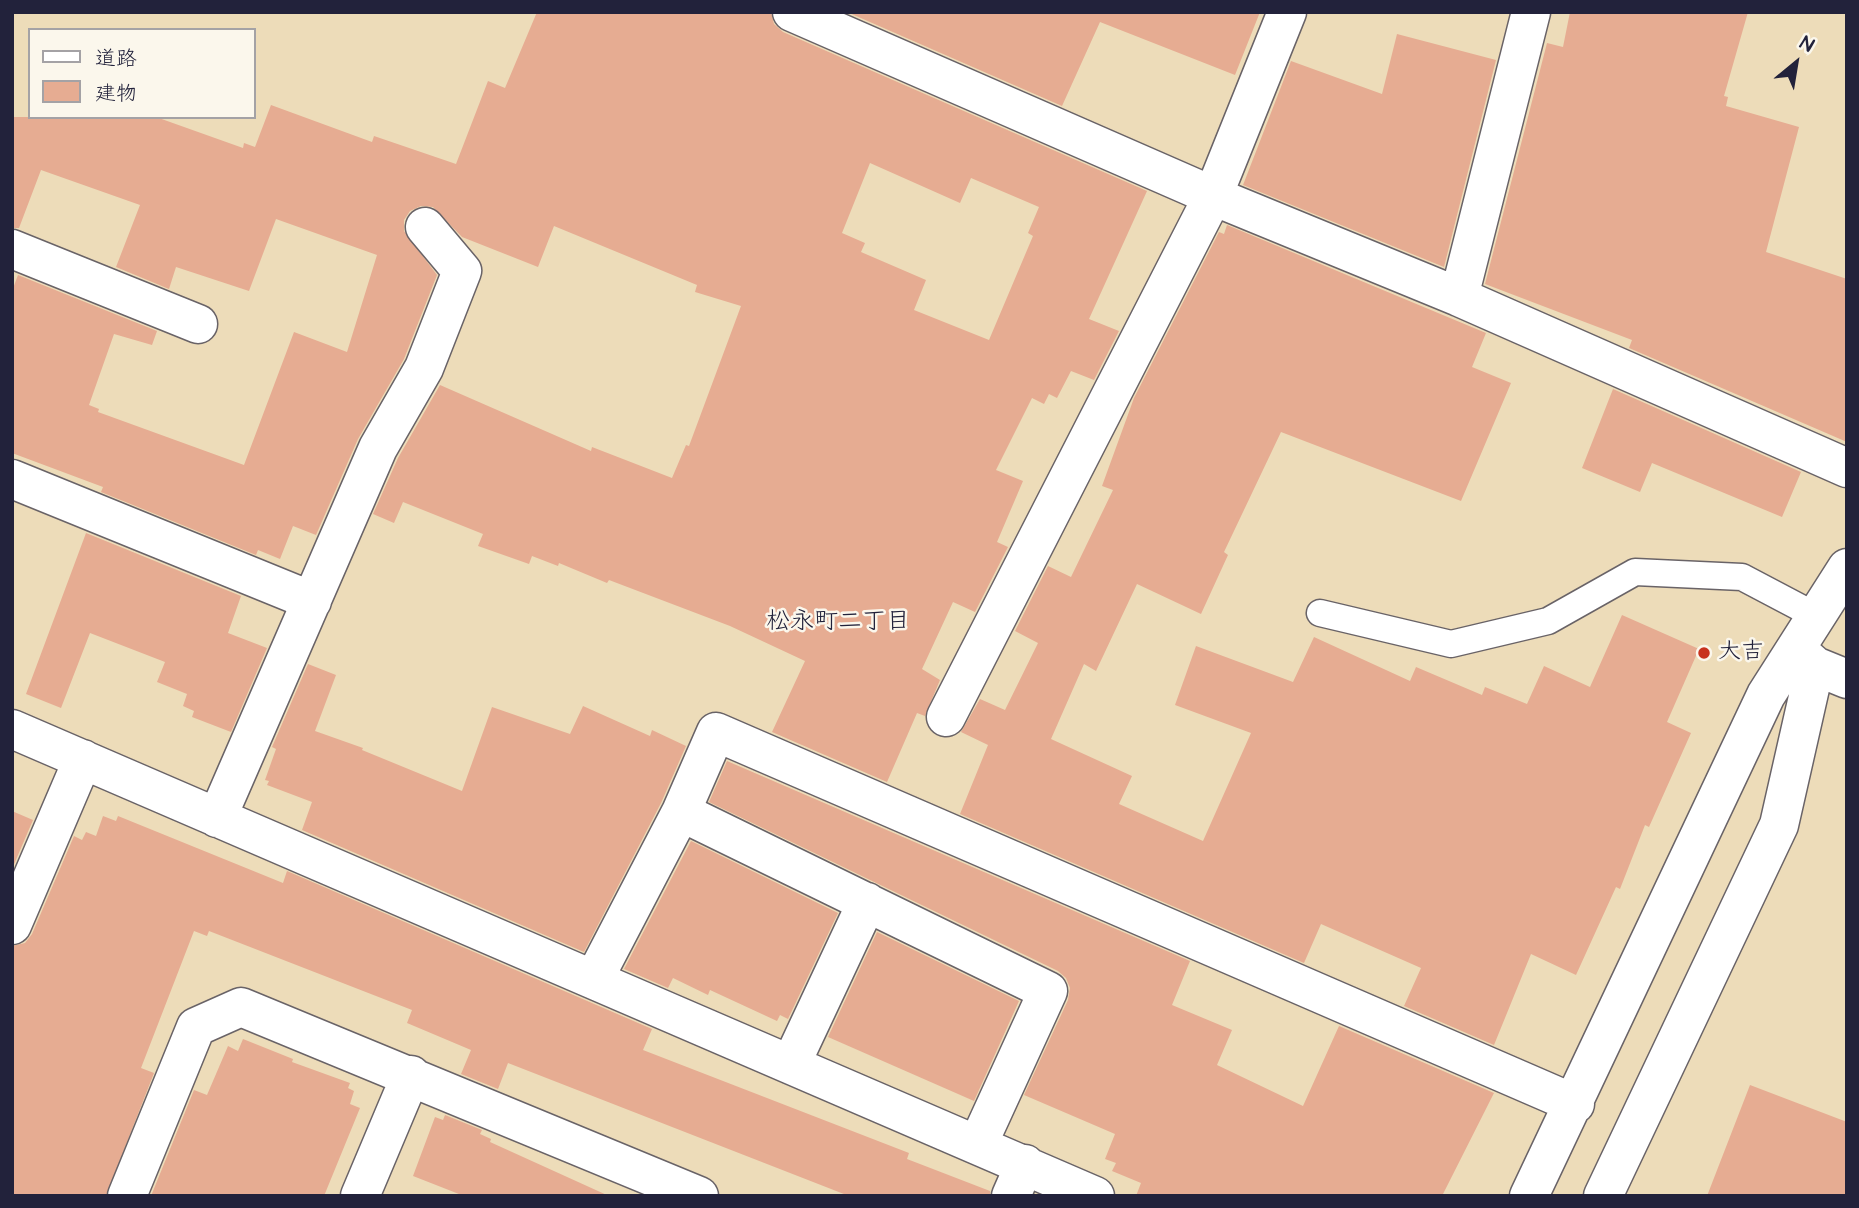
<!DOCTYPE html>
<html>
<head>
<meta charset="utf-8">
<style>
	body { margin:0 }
	#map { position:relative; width:1859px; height:1208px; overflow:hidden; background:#eddcb9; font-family:"Architects Daughter","Klee One",sans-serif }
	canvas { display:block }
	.frame { position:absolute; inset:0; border:14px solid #22223b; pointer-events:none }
	.legend { position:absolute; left:28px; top:28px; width:228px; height:91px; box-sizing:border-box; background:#fbf7ec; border:2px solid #a4a2a5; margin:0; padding:9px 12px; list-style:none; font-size:21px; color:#22223b }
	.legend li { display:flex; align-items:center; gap:14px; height:35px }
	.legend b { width:35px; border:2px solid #a4a2a5 }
	.north { position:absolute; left:1761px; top:28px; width:70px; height:70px; -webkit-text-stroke:5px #fbf7ec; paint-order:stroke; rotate:30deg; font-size:19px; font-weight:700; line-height:28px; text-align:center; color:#22223b }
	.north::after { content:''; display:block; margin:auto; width:24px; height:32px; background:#22223b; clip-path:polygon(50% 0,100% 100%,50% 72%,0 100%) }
</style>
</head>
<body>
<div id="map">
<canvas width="1859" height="1208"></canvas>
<div class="frame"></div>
<ul class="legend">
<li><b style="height:9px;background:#fff"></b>道路</li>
<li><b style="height:19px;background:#e6ac92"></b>建物</li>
</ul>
<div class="north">N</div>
</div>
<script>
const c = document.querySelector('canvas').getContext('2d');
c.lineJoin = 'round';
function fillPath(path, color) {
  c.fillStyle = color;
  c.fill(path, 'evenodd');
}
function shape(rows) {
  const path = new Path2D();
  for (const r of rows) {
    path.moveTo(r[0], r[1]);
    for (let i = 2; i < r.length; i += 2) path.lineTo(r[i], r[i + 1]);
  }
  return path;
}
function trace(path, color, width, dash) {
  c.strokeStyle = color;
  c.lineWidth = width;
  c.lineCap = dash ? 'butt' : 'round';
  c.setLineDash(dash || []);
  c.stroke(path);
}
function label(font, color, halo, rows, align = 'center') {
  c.font = font + ' "Architects Daughter","Klee One",sans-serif';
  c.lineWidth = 5;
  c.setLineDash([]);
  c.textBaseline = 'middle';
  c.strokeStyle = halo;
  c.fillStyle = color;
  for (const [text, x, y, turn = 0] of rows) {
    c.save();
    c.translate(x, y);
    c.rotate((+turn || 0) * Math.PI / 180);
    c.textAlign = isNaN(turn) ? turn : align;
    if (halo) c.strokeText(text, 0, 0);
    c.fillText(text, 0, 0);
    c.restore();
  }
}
const building = shape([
	[537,12,771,12,774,24,783,32,1147,191,1089,319,1119,331,1094,380,1071,371,1057,398,1049,394,1044,404,1032,398,996,470,1023,481,997,542,1008,547,975,612,953,602,922,669,940,680,925,716,917,713,887,782,772,732,805,661,730,626,609,580,607,583,559,563,558,566,532,556,529,564,478,546,483,534,403,502,394,523,373,514,398,458,440,385,591,451,592,447,672,478,686,445,689,446,741,306,695,292,697,285,554,226,538,267,462,237,433,207,421,206,410,211,404,220,404,231,437,275,404,359,358,439,316,535,293,526,280,559,258,550,256,555,101,492,103,487,12,453,12,291,18,275,157,331,152,345,114,334,89,405,99,409,98,412,244,465,294,332,347,352,377,255,276,219,249,291,176,267,169,289,116,267,140,205,41,170,19,228,12,228,12,117,156,117,243,148,244,143,255,147,271,105,372,142,374,136,456,164,488,81,505,88],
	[870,163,960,203,971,178,1039,207,1028,233,1033,236,989,340,914,310,926,280,861,252,865,243,842,233],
	[847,12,1260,12,1235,75,1100,22,1062,106],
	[1570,12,1748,12,1724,96,1728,97,1726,106,1799,127,1766,252,1847,279,1847,442,1629,348,1632,340,1485,284,1547,43,1563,47],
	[1397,34,1496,60,1444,267,1243,185,1291,61,1382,94],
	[1227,225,1486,333,1472,367,1511,383,1461,501,1281,432,1224,552,1228,555,1201,614,1137,584,1096,671,1084,664,1051,739,1132,776,1119,804,1203,841,1251,733,1175,705,1196,646,1293,682,1314,637,1410,681,1416,667,1482,695,1485,687,1527,704,1544,666,1590,687,1622,615,1699,649,1667,722,1691,733,1649,827,1645,825,1620,889,1616,887,1576,975,1531,954,1494,1045,1404,1006,1421,968,1321,924,1304,963,960,814,988,745,961,732,980,699,1005,710,1038,643,1015,631,1048,566,1071,577,1113,490,1102,486,1134,398,1219,232,1224,234],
	[1613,389,1801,472,1782,517,1652,463,1640,492,1582,468],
	[86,533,241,596,228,633,267,648,231,732,192,717,194,711,183,706,187,694,157,682,165,662,90,633,61,708,26,694],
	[308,664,336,675,315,731,363,748,362,750,462,791,492,707,570,734,583,706,650,736,652,730,686,746,661,803,584,952,302,830,312,802,267,785,269,781,265,780,276,749,272,747],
	[727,761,1190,961,1172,1005,1232,1030,1217,1065,1303,1106,1339,1026,1494,1093,1442,1196,1136,1196,1141,1183,1112,1171,1116,1163,1105,1159,1115,1134,1024,1095,1068,1000,1070,988,1066,978,1058,971,709,802],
	[12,811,33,820,12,869],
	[103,816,116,821,118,816,283,883,287,871,652,1029,643,1050,909,1153,907,1159,990,1191,990,1196,849,1196,508,1063,498,1089,461,1074,471,1050,407,1023,412,1010,209,931,207,936,194,931,141,1068,154,1073,106,1196,12,1196,12,946,25,943,32,934,74,836,82,840,86,832,96,836],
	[691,841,838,913,788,1019,780,1015,777,1021,710,990,708,995,673,978,668,988,624,969],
	[877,932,1019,1001,974,1101,828,1037],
	[243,1039,293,1059,292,1062,350,1083,348,1088,354,1091,350,1104,360,1108,324,1196,151,1196,194,1090,207,1095,228,1046,238,1051],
	[1750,1085,1847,1122,1847,1196,1707,1196],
	[445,1115,482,1130,480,1134,491,1139,490,1142,609,1196,464,1196,413,1176,435,1117,443,1120]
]);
const service = shape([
	[1320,613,1451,644,1548,621,1635,572,1742,577,1816,616]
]);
const minor = shape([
	[792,12,1213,196,1459,297,1847,468],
	[12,249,198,324],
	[1459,297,1531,12],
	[12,479,312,601],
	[1796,649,1815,666,1847,679],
	[946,717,1213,196,1287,12],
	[12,729,1095,1196],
	[681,812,716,732,1575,1104],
	[217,818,378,448,424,368,462,271,425,227],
	[12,925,83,759],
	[594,979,681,812,1048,991,978,1144],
	[791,1064,867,902],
	[127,1196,196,1027,241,1007,699,1196],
	[360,1196,411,1075],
	[1011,1196,1025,1164],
	[1529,1196,1766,695,1847,568],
	[1603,1196,1779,825,1815,666]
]);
const markers = [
	[1704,653,7,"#c8321e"]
];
const poiNames = [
	["大吉",1718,653]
];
const neighbourhoodNames = [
	["松永町二丁目",838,623]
];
fillPath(building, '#e6ac92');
trace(service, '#696367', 29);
trace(minor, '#696367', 41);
trace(service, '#fff', 26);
trace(minor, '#fff', 38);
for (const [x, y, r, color] of markers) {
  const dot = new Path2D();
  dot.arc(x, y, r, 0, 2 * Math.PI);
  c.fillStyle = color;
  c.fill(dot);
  trace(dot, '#fbf7ec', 2.5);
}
label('23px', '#22223b', '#fbf7ec', poiNames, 'left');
label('24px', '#22223b', '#fbf7ec', neighbourhoodNames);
</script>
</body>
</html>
